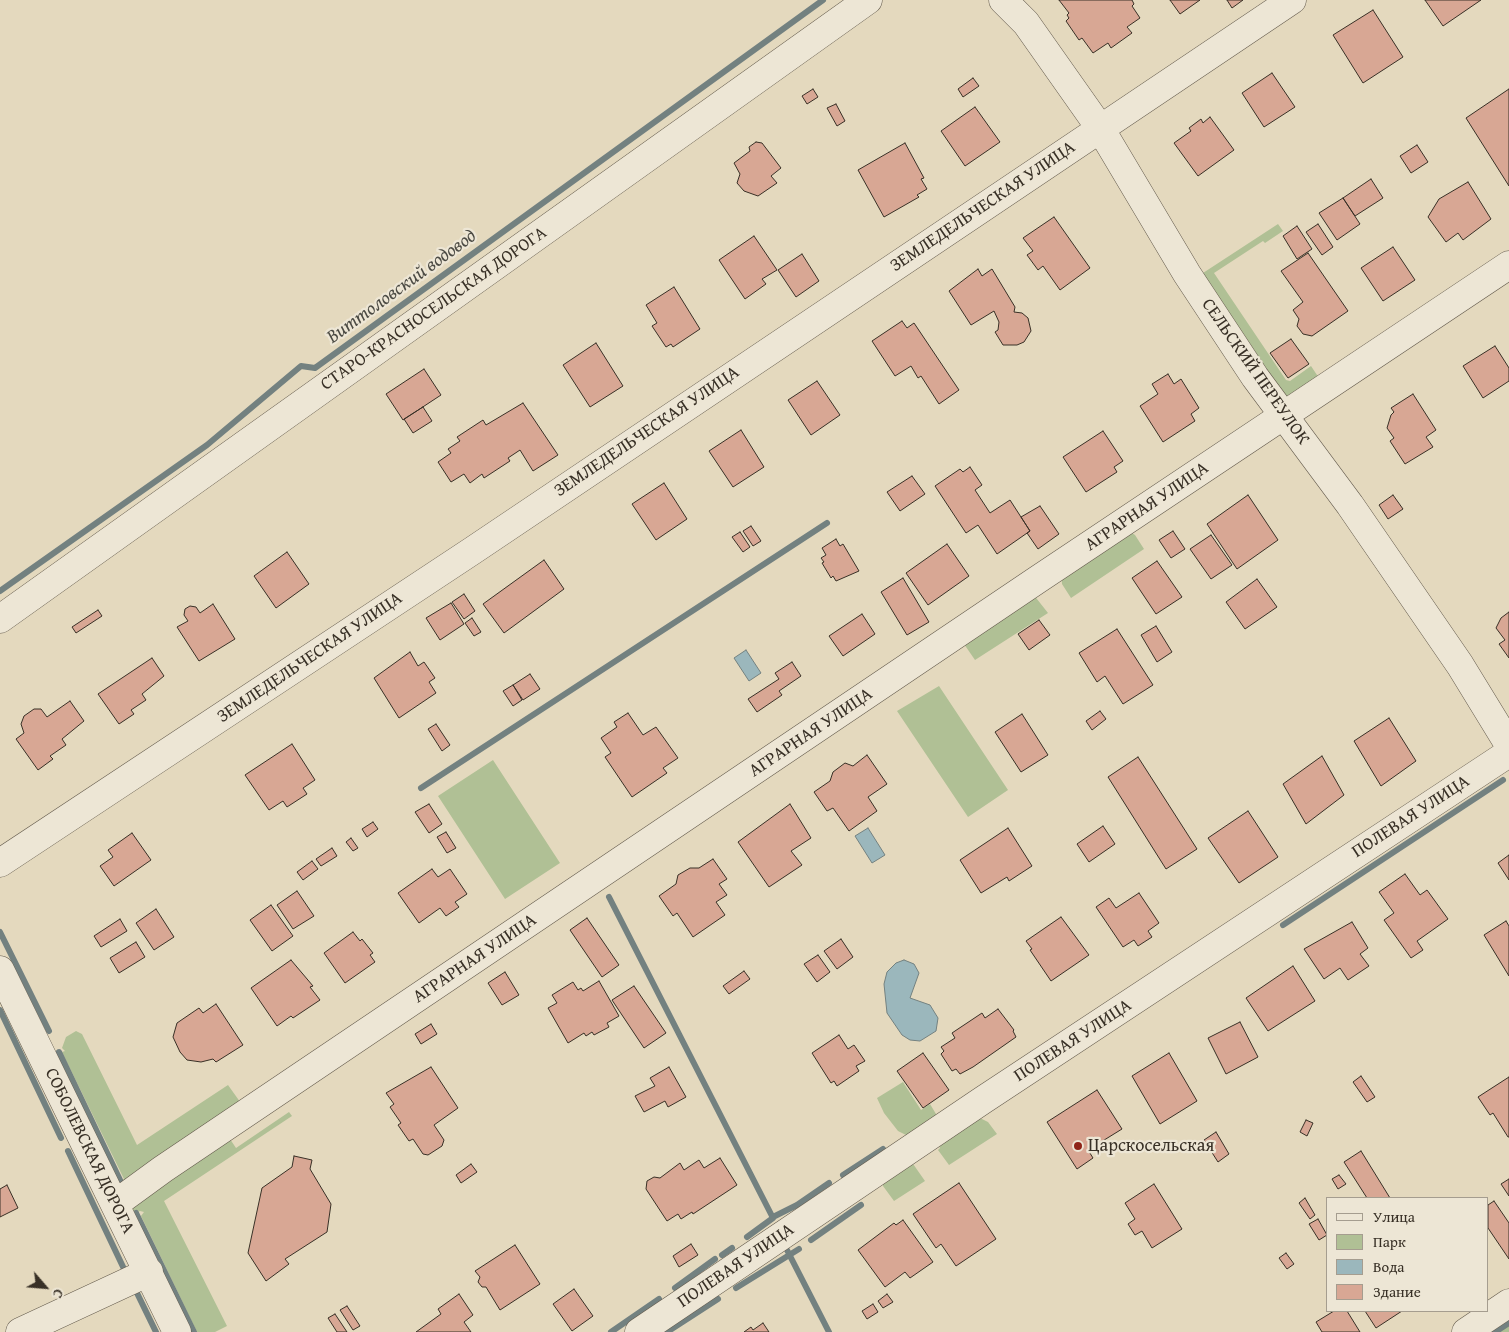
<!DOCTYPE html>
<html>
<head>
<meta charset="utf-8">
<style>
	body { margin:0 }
	#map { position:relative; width:1509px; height:1332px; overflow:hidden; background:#e4d9be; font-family:"Gentium Book Plus",serif }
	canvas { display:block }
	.legend { position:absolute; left:1326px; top:1197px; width:162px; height:115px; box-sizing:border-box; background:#ede6d5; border:1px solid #a59d8f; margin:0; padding:6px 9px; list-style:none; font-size:15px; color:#383026 }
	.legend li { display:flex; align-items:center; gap:10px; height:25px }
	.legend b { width:25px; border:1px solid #a59d8f }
	.north { position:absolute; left:20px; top:1262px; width:50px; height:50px; -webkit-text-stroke:4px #ede6d5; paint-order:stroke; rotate:117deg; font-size:14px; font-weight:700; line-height:20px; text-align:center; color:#383026 }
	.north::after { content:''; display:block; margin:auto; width:18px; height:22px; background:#383026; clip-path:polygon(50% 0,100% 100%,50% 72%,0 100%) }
</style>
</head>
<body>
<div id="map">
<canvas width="1509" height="1332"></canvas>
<ul class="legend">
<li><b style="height:6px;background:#ede6d5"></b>Улица</li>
<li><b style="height:14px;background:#b0c095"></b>Парк</li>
<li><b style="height:14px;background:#9bb7bc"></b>Вода</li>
<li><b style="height:14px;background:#d8a794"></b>Здание</li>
</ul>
<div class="north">С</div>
</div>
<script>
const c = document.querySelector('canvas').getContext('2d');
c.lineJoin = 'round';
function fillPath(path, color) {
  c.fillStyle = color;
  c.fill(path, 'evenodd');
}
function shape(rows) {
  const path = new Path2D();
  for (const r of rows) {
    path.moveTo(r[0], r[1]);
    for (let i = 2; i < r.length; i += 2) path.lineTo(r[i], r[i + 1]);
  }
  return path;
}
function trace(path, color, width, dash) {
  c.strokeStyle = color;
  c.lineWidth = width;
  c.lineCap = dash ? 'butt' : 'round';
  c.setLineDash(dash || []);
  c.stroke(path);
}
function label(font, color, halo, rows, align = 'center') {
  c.font = font + ' "Gentium Book Plus",serif';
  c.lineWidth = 4.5;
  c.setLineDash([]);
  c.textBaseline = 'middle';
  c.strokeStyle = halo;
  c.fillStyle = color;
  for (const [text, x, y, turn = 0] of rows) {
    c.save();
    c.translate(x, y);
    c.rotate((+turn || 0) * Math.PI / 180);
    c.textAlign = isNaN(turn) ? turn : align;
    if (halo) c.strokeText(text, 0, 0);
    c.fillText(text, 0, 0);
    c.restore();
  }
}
const green = shape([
	[1278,224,1283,231,1265,243,1263,241,1214,273,1286,380,1290,381,1311,366,1321,381,1290,404,1203,273],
	[1126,529,1135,535,1144,549,1071,598,1062,584,1061,573],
	[1033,594,1048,613,975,660,964,644],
	[939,686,1008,790,968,817,897,711],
	[493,760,560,863,505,899,438,796],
	[76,1031,82,1034,137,1145,228,1085,243,1106,125,1183,119,1180,124,1179,62,1052,65,1051,62,1048,66,1037],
	[903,1082,921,1110,930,1104,936,1114,937,1117,910,1137,898,1131,884,1113,877,1098],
	[289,1112,292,1116,164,1201,227,1326,215,1332,197,1332,141,1216,144,1212,140,1211,134,1214,131,1206,230,1139,236,1148],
	[978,1117,988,1122,997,1134,949,1165,938,1150,940,1148,938,1144],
	[911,1161,925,1181,894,1201,883,1186,883,1180],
	[1509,1310,1509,1332,1476,1332]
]);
const water = shape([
	[746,650,761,673,749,681,734,658,746,650],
	[868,828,885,855,872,863,855,836,868,828],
	[904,960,914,964,919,973,910,998,930,1005,938,1018,936,1031,920,1041,910,1040,902,1035,887,1013,884,984,887,972,896,963,904,960]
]);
const stream = shape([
	[0,591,207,445,301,366,315,368,823,0],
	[421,788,827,523],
	[609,897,773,1218,747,1237],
	[1283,925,1503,780],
	[0,932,49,1031],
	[0,1010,61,1138],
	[59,1052,120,1180],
	[68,1151,125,1271],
	[843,1175,883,1149],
	[136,1213,194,1332],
	[773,1217,797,1205,829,1183],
	[811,1240,861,1205],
	[787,1250,829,1332],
	[722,1255,732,1248],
	[675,1288,715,1259],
	[736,1288,799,1249],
	[136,1291,156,1332],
	[611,1332,659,1299],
	[667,1332,718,1299],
	[1495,1332,1509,1323]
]);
const building = shape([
	[1059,0,1132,0,1134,4,1132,6,1140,18,1127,27,1132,33,1111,48,1108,43,1093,53,1082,38,1079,40,1066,21,1069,18,1067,15,1069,13,1059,0],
	[1170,0,1200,0,1180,14,1170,0],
	[1227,0,1243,0,1232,8,1227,0],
	[1425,0,1481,0,1443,26,1425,0],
	[1373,10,1403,57,1363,83,1333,35,1373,10],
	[1272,73,1295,107,1264,127,1242,93,1272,73],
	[973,78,979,86,963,97,958,89,973,78],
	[813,89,818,97,807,104,802,96,813,89],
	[1509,89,1509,186,1466,118,1509,89],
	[836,104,845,121,837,126,827,108,836,104],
	[975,107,1000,142,965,166,941,131,975,107],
	[1210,117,1234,150,1198,176,1174,143,1191,131,1189,128,1201,119,1203,123,1210,117],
	[756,142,762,143,781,168,771,176,777,183,758,196,744,191,737,183,740,174,734,163,750,151,749,147,756,142],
	[905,143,924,178,921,179,927,189,917,195,919,197,884,217,858,170,905,143],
	[1417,145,1428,162,1411,173,1400,156,1417,145],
	[1371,179,1383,198,1355,216,1343,198,1371,179],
	[1468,182,1491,219,1463,240,1458,233,1446,242,1428,217,1439,199,1468,182],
	[1343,198,1360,224,1337,240,1319,213,1343,198],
	[1054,217,1090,268,1060,290,1043,266,1038,270,1027,255,1033,251,1023,238,1054,217],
	[1318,224,1333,247,1322,255,1306,232,1318,224],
	[1297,226,1312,249,1297,259,1283,236,1297,226],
	[754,236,777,270,762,279,766,284,745,299,719,260,754,236],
	[1393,247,1415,280,1383,301,1361,268,1393,247],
	[1308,253,1348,311,1312,336,1303,334,1297,326,1299,319,1293,310,1303,302,1281,271,1308,253],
	[802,254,819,281,796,297,778,270,802,254],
	[978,269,982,276,992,269,1015,307,1014,312,1022,313,1028,318,1031,331,1024,342,1017,345,1003,345,995,332,998,330,999,322,994,311,971,325,949,291,978,269],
	[674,287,700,329,673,347,671,344,666,347,652,326,657,323,646,305,674,287],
	[902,321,907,328,914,323,959,390,939,404,921,376,918,378,911,366,895,376,872,341,902,321],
	[1291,339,1309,364,1288,378,1270,353,1291,339],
	[596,343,623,386,590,407,563,365,596,343],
	[1495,346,1509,368,1509,381,1483,398,1463,366,1495,346],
	[424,369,441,395,403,420,386,394,424,369],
	[1168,374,1174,384,1181,379,1199,408,1191,414,1195,421,1163,442,1140,406,1158,394,1152,384,1168,374],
	[817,381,840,415,811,435,788,400,817,381],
	[1413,394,1436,430,1426,437,1433,447,1405,464,1390,441,1394,438,1387,428,1391,415,1394,412,1391,408,1413,394],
	[523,403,558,455,533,471,520,450,508,458,510,461,484,478,482,474,470,483,464,474,451,482,438,462,451,453,448,449,460,441,457,437,483,420,486,425,523,403],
	[423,407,432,421,413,433,404,419,423,407],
	[741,430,764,467,733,487,709,451,741,430],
	[1103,431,1123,461,1114,467,1117,472,1086,492,1063,457,1103,431],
	[970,467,982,485,975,490,990,513,1010,500,1030,531,997,554,978,525,966,533,935,486,960,469,963,472,970,467],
	[912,476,925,494,900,511,887,492,912,476],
	[664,483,687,519,656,540,632,504,664,483],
	[1248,495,1278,540,1237,569,1207,524,1248,495],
	[1393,495,1403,509,1388,519,1379,505,1393,495],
	[1040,506,1059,534,1038,549,1027,533,1030,531,1021,517,1040,506],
	[751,526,761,541,753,546,743,531,751,526],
	[1173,531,1185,549,1171,558,1159,540,1173,531],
	[740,532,750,547,743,552,732,537,740,532],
	[1211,535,1232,565,1211,579,1190,549,1211,535],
	[836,539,840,546,843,544,859,571,836,581,833,576,831,578,822,563,824,562,821,558,826,555,822,548,836,539],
	[947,544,969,576,928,605,906,573,947,544],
	[287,552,309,584,276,608,254,576,287,552],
	[544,560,564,589,504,633,483,604,544,560],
	[1157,561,1182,597,1156,614,1132,578,1157,561],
	[903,578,929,622,907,635,881,592,903,578],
	[1257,579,1277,607,1245,629,1226,602,1257,579],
	[464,594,475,611,464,619,452,602,464,594],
	[451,603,464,624,440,640,426,618,451,603],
	[213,604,235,639,199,661,177,627,188,621,184,615,185,609,190,606,196,607,200,613,213,604],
	[98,610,102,616,76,633,72,627,98,610],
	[1509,612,1509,658,1499,644,1505,640,1496,628,1501,618,1509,612],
	[862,614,875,634,843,656,829,636,862,614],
	[472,618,481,632,474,636,465,623,472,618],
	[1039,620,1050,635,1029,650,1018,634,1039,620],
	[1156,626,1172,652,1157,662,1141,635,1156,626],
	[1117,629,1153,685,1123,704,1105,676,1097,682,1079,653,1117,629],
	[410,652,418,666,424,662,435,678,429,682,436,693,399,718,374,678,410,652],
	[152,658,164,676,142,694,146,700,131,710,134,714,119,724,98,694,152,658],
	[792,662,801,676,779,691,782,695,757,712,748,699,779,679,775,673,792,662],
	[530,674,540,689,523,700,513,685,530,674],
	[513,685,522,700,513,706,503,691,513,685],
	[70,701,84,721,62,739,66,745,50,756,53,759,38,770,16,739,24,733,21,724,24,716,34,709,41,709,47,717,70,701],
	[1100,711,1106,719,1092,730,1086,721,1100,711],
	[628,713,643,735,656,727,678,758,663,768,667,773,632,797,605,757,611,753,601,738,617,727,614,722,628,713],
	[1022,714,1048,755,1021,772,995,732,1022,714],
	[1389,718,1416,761,1381,786,1354,741,1389,718],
	[436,724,450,745,442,751,428,729,436,724],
	[292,744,315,780,303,788,307,794,287,807,283,801,269,810,245,775,292,744],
	[867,755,887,784,868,797,877,811,849,831,833,808,827,811,814,792,830,781,833,772,845,763,853,766,867,755],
	[1322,756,1344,795,1306,824,1283,784,1322,756],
	[1138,757,1197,849,1166,869,1108,777,1138,757],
	[429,804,442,824,429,833,415,812,429,804],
	[790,804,811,838,791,851,802,865,769,887,738,842,790,804],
	[1248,811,1278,857,1239,883,1208,838,1248,811],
	[373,822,378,829,367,837,362,829,373,822],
	[1103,826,1115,844,1089,862,1077,844,1103,826],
	[1008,828,1032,866,1009,881,1007,877,981,893,960,860,1008,828],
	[446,832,456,848,447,853,437,837,446,832],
	[132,833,151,860,114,886,100,866,113,857,108,850,132,833],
	[351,838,358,848,353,851,346,842,351,838],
	[332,848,337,856,321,866,316,859,332,848],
	[1509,855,1509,880,1498,863,1509,855],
	[713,859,727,879,719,884,727,895,716,902,725,915,693,937,677,913,673,916,659,896,676,884,678,875,690,868,699,868,713,859],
	[312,861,318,869,303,880,297,872,312,861],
	[432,869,438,877,450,869,467,894,455,902,459,907,446,916,440,908,419,923,398,893,432,869],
	[1405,874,1420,895,1427,890,1448,919,1417,941,1423,950,1411,958,1384,920,1394,913,1379,892,1405,874],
	[297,891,314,916,293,929,277,905,297,891],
	[1139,893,1159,923,1148,931,1152,937,1138,946,1134,940,1123,947,1096,907,1109,898,1116,908,1139,893],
	[271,905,293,936,272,951,250,920,271,905],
	[156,909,174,937,154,950,136,923,156,909],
	[1061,917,1089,955,1051,981,1030,950,1032,949,1026,941,1061,917],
	[587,918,619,965,602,977,570,930,587,918],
	[120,919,127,931,101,947,94,936,120,919],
	[1506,921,1509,926,1509,976,1484,935,1506,921],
	[1352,922,1368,948,1360,954,1369,966,1348,980,1340,968,1324,979,1304,949,1352,922],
	[353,932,360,941,362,939,373,953,370,955,375,962,345,983,324,953,353,932],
	[841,939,853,957,837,969,824,951,841,939],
	[136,942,145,957,119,973,110,958,136,942],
	[818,955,830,972,817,982,804,964,818,955],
	[291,960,313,986,310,987,320,1000,293,1018,291,1016,277,1026,251,988,291,960],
	[1293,966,1315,1001,1268,1031,1246,998,1293,966],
	[744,971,750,979,729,994,723,986,744,971],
	[505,972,519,995,502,1005,488,983,505,972],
	[599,981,619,1016,607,1023,609,1027,594,1035,592,1032,586,1036,584,1033,568,1043,548,1008,557,1003,552,995,573,982,578,990,581,988,583,991,599,981],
	[634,986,666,1033,644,1048,612,1000,634,986],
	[216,1004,243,1045,216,1062,213,1059,201,1062,187,1060,180,1052,173,1037,177,1023,199,1008,203,1013,216,1004],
	[998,1009,1014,1030,1013,1031,1016,1037,973,1067,960,1074,956,1069,952,1071,941,1054,944,1051,941,1047,955,1038,952,1033,982,1013,985,1018,998,1009],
	[1240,1022,1258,1057,1226,1074,1208,1038,1240,1022],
	[431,1024,437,1034,421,1044,415,1034,431,1024],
	[839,1035,848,1049,854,1045,865,1061,856,1066,859,1071,837,1086,834,1081,831,1083,812,1053,839,1035],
	[923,1053,949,1090,923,1108,897,1071,923,1053],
	[1169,1053,1197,1101,1160,1124,1132,1076,1169,1053],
	[431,1067,458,1108,434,1125,444,1140,442,1146,428,1155,423,1154,413,1139,409,1141,398,1125,401,1123,390,1107,394,1104,386,1093,431,1067],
	[669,1067,686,1097,668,1107,665,1101,644,1112,635,1096,655,1086,650,1078,669,1067],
	[1361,1076,1375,1097,1367,1102,1353,1082,1361,1076],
	[1509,1077,1509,1137,1508,1137,1493,1113,1490,1115,1478,1097,1509,1077],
	[1097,1090,1122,1129,1088,1150,1093,1158,1077,1169,1047,1122,1097,1090],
	[1306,1120,1313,1123,1307,1136,1300,1132,1306,1120],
	[1216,1132,1229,1154,1218,1162,1204,1140,1216,1132],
	[1361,1151,1390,1198,1367,1198,1344,1162,1361,1151],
	[294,1156,312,1160,310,1169,331,1204,327,1232,285,1259,289,1264,266,1281,248,1253,262,1188,292,1167,294,1156],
	[720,1158,737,1185,693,1214,692,1212,681,1219,678,1214,667,1221,646,1189,647,1181,654,1177,660,1178,680,1163,684,1170,699,1160,704,1168,720,1158],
	[471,1164,477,1172,461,1183,456,1175,471,1164],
	[1339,1175,1346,1184,1338,1189,1332,1179,1339,1175],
	[1509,1179,1509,1196,1501,1184,1509,1179],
	[959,1183,996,1239,956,1266,941,1244,936,1248,913,1214,959,1183],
	[1154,1184,1182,1229,1152,1248,1142,1231,1135,1235,1128,1224,1135,1219,1125,1203,1154,1184],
	[7,1185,18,1208,0,1217,0,1189,7,1185],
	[1305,1198,1315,1215,1310,1219,1299,1203,1305,1198],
	[1494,1201,1509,1223,1509,1259,1488,1228,1488,1205,1494,1201],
	[1318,1219,1327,1235,1319,1240,1309,1224,1318,1219],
	[903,1220,933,1262,910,1278,905,1272,885,1287,858,1250,894,1223,896,1225,903,1220],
	[691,1244,698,1255,679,1267,673,1256,691,1244],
	[515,1245,540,1284,500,1310,486,1287,482,1287,478,1282,480,1277,475,1271,515,1245],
	[1286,1253,1294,1264,1287,1269,1279,1258,1286,1253],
	[574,1289,593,1316,572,1331,553,1304,574,1289],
	[459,1294,473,1315,464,1322,471,1332,416,1332,441,1314,438,1309,459,1294],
	[887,1294,893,1302,883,1308,878,1301,887,1294],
	[873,1304,878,1312,867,1319,862,1311,873,1304],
	[347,1306,360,1326,353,1330,340,1310,347,1306],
	[1334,1311,1347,1311,1360,1332,1322,1332,1316,1322,1334,1311],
	[1365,1311,1402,1311,1376,1328,1365,1311],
	[335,1314,347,1332,337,1332,328,1318,335,1314],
	[763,1323,769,1332,744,1332,751,1327,753,1330,763,1323]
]);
const minor = shape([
	[1003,0,1026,23,1100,128,1187,274,1255,377,1350,505,1460,665,1509,745],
	[0,619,868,0],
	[0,863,472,551,1292,0],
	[0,970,177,1332],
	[115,1204,163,1169,1037,580,1509,265],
	[20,1332,149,1272],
	[639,1332,983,1100,1509,753],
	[1466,1332,1509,1303]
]);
const markers = [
	[1078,1146,5,"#8f2418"]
];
const streetNames = [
	["ЗЕМЛЕДЕЛЬЧЕСКАЯ УЛИЦА",983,207,-34],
	["СТАРО-КРАСНОСЕЛЬСКАЯ ДОРОГА",434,309,-35],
	["СЕЛЬСКИЙ ПЕРЕУЛОК",1255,372,55],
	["ЗЕМЛЕДЕЛЬЧЕСКАЯ УЛИЦА",647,432,-34],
	["АГРАРНАЯ УЛИЦА",1147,507,-34],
	["ЗЕМЛЕДЕЛЬЧЕСКАЯ УЛИЦА",310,658,-34],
	["АГРАРНАЯ УЛИЦА",811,733,-34],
	["ПОЛЕВАЯ УЛИЦА",1411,817,-33],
	["АГРАРНАЯ УЛИЦА",475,959,-34],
	["ПОЛЕВАЯ УЛИЦА",1073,1041,-33],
	["СОБОЛЕВСКАЯ ДОРОГА",89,1151,64],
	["ПОЛЕВАЯ УЛИЦА",736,1266,-34]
];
const poiNames = [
	["Царскосельская",1088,1146]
];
const waterNames = [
	["Виттоловский водовод",402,287,-36]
];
fillPath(green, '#b0c095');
fillPath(water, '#9bb7bc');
trace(water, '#738180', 1);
trace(stream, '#738180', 6);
fillPath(building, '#d8a794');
trace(building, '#383026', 1);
trace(minor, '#635a4c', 29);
trace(minor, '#ede6d5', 28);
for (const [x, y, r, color] of markers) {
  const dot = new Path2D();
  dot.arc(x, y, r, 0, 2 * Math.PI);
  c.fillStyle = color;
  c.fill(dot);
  trace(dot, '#ede6d5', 2);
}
label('18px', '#383026', '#ede6d5', streetNames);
label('18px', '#383026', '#ede6d5', poiNames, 'left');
label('italic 19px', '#4c4b44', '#ede6d5', waterNames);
</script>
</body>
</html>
